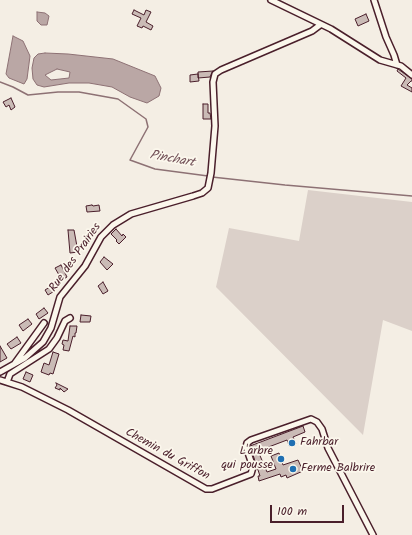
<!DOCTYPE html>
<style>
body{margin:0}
#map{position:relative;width:412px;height:535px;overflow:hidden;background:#f4eee4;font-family:Kalam,sans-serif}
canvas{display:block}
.scale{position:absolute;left:270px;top:505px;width:74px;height:18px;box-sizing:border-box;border:2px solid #4a1f2b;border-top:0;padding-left:5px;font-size:12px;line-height:14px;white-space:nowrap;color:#4a1f2b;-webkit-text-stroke:3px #fbf7ec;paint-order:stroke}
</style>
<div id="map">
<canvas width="412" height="535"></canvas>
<div class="scale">100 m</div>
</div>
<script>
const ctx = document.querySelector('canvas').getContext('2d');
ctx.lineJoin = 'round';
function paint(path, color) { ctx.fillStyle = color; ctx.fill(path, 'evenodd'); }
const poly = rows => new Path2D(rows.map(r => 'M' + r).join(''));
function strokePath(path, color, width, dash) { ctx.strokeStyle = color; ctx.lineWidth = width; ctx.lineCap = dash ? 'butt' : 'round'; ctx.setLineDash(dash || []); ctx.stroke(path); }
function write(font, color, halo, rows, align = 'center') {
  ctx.font = font + ' Kalam,sans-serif'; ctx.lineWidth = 3.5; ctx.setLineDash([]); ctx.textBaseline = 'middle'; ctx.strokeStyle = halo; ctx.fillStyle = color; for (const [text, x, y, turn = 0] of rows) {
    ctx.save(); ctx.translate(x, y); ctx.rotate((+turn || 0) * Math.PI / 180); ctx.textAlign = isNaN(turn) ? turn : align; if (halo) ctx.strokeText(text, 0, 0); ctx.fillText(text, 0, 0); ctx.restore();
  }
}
const green = poly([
 [308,190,412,202,412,331,383,320,363,435,216,287,229,228,299,241]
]);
const water = poly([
 [37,12,45,13,49,16,47,25,41,25,37,21,37,12],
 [13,36,23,41,30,56,27,79,24,84,9,78,6,74,13,36],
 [45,53,68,54,113,59,155,76,161,88,159,96,147,103,130,97,112,87,89,83,69,83,44,87,37,85,33,79,32,68,34,58,38,54,45,53],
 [57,69,70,72,69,78,51,80,45,75,57,69]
]);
const stream = poly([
 [0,82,13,87,28,95,58,92,79,92,118,99,146,119,148,127,130,160,155,169,208,176],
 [212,177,285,185,412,196]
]);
const building = poly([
 [134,10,144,15,146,10,151,12,146,22,153,26,151,30,143,26,142,28,137,26,141,18,132,14,134,10],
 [366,14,369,21,358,26,355,19,366,14],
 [398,69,412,79,412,81,411,81,407,85,412,88,412,92,401,86,406,78,397,71,398,69],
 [213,71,210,77,198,78,198,72,213,71],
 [198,74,199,81,190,82,190,75,198,74],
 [11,98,15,107,11,110,9,105,6,107,3,102,11,98],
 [203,104,208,104,208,113,210,113,211,119,203,119,203,104],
 [92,205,93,206,99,205,100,211,87,212,86,206,92,205],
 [116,229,122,236,123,234,126,237,119,244,116,241,117,240,111,234,116,229],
 [68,230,74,230,78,252,70,253,68,230],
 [104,257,113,264,107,270,100,262,104,257],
 [61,265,67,277,62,280,55,268,61,265],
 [103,282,108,291,103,294,98,286,103,282],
 [53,285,56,290,48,295,45,290,53,285],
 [44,308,48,313,39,319,36,314,44,308],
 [81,315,91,316,90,322,80,322,81,315],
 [28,319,32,324,23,331,19,325,28,319],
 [70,326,77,326,76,333,75,333,75,337,73,336,69,351,63,350,64,345,62,344,63,340,68,341,70,326],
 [17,337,21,343,11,349,7,344,17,337],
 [0,346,7,358,0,362,0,346],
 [53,352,59,354,53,374,50,373,49,375,41,372,44,363,49,365,53,352],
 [26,372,33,375,30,382,23,379,26,372],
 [56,383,68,389,64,392,60,388,60,390,55,388,57,385,56,383],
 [303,426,305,432,293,437,296,444,289,446,287,440,258,451,267,472,276,469,271,456,279,453,283,465,298,460,303,471,287,478,286,475,281,477,280,474,259,481,258,476,260,476,250,446,303,426]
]);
const street = poly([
 [271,0,331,29,380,60,401,66,412,75],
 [374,0,386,37,394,55,397,65],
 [15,363,44,323],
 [0,372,25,358,43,342,51,328,60,297,85,266,101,237,113,225,131,214,193,196,202,193,208,188,211,173,215,126,213,82,215,74,221,70,312,31,320,25],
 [0,380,22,387,68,410,206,489,212,489,251,474,253,467,246,447,247,443,251,440,311,419,317,422,322,429,328,448,373,535],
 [7,382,10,374,49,349,57,338,65,321,70,318]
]);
const markers = [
 [292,443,4,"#1f6fb2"],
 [281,459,4,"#1f6fb2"],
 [293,469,4,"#1f6fb2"]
];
const streetNames = [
 ["Rue des Prairies",76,258,-55],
 ["Chemin du Griffon",167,455,29]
];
const poiNames = [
 ["Fahrbar",300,443],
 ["L'arbre",273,452,"right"],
 ["qui pousse",273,466,"right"],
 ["Ferme Balbrire",301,469]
];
const waterNames = [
 ["Pinchart",172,160,10]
];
paint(green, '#dbd0c9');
paint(water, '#baa7a5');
strokePath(water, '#8d7174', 1);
strokePath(stream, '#8d7174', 1.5);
paint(building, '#cabbb6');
strokePath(building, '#4a1f2b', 1);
strokePath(street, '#4a1f2b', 8);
strokePath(street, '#fbf7ec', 5);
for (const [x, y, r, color] of markers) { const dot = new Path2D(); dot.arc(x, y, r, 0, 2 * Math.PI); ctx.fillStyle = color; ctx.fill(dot); strokePath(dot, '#fbf7ec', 1.5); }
write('12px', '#4a1f2b', '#fbf7ec', streetNames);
write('12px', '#4a1f2b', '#fbf7ec', poiNames, 'left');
write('italic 13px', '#714f56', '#fbf7ec', waterNames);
</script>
